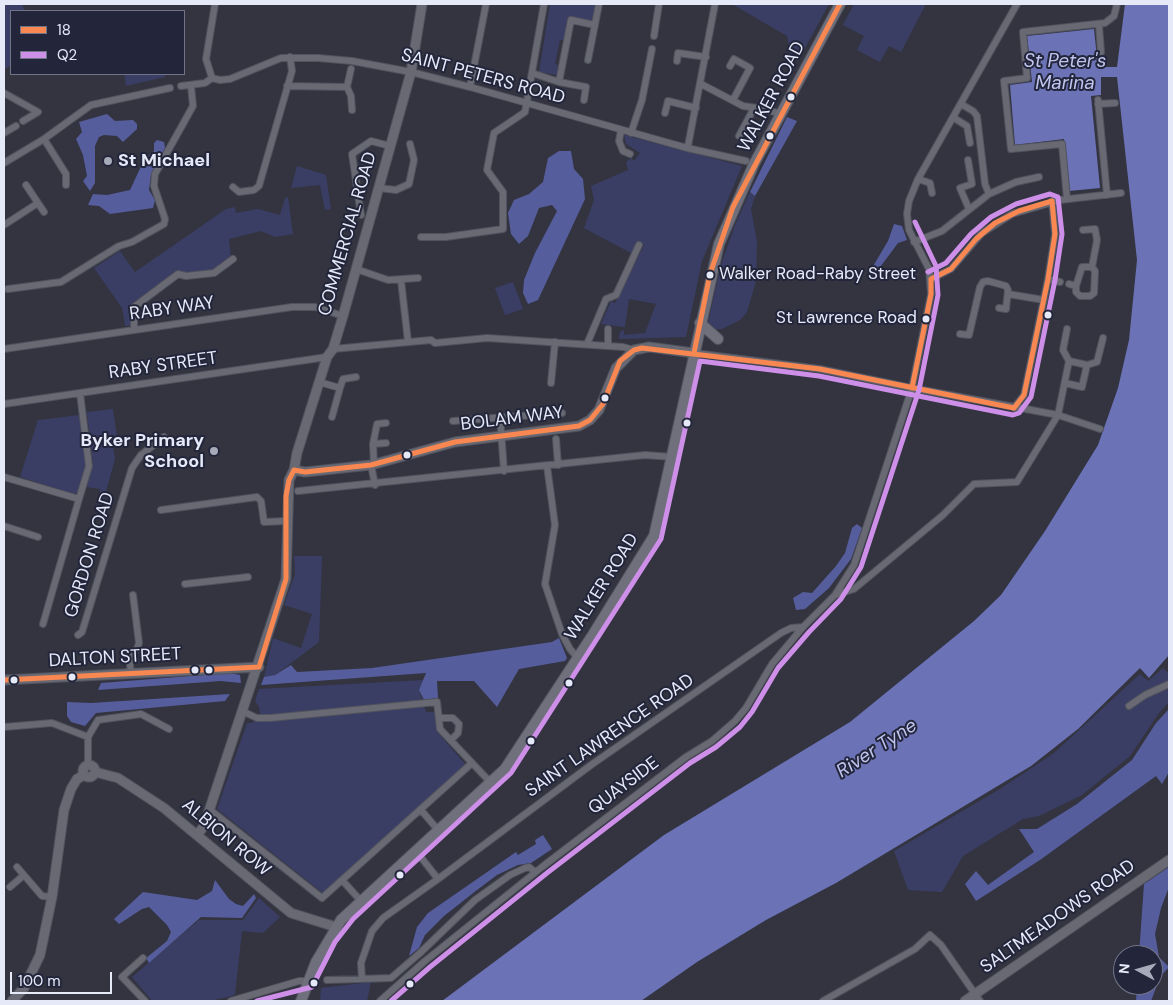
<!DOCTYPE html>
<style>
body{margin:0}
#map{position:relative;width:1173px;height:1005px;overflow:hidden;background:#333440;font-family:"DM Sans",sans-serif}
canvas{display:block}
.frame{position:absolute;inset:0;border:5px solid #e6e9f8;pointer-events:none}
.legend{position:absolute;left:10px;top:10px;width:175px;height:65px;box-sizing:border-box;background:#23263b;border:1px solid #717487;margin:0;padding:6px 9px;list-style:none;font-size:15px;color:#e6e9f8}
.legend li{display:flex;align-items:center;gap:10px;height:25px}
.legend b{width:25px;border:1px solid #717487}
.north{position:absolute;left:1113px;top:945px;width:50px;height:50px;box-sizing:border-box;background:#23263b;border:1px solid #717487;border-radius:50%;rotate:276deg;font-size:14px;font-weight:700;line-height:20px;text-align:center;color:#e6e9f8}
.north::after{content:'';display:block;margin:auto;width:18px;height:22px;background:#a7aab8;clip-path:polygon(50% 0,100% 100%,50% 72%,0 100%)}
.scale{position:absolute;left:10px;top:972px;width:102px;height:22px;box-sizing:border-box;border:2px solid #e6e9f8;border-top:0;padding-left:6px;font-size:15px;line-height:18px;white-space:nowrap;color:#e6e9f8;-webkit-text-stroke:4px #23263b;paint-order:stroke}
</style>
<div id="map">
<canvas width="1173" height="1005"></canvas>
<div class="frame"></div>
<ul class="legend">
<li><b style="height:6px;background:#f88751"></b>18</li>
<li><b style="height:6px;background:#ce8fe9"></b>Q2</li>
</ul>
<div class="north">N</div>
<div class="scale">100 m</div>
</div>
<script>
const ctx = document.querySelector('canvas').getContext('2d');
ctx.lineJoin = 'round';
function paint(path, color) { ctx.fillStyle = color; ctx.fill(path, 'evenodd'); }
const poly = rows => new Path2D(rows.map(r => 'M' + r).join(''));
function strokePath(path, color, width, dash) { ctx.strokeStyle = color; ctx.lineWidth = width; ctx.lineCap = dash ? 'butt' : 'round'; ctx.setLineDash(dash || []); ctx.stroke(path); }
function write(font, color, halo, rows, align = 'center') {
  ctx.font = font + ' "DM Sans",sans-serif'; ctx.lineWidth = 4; ctx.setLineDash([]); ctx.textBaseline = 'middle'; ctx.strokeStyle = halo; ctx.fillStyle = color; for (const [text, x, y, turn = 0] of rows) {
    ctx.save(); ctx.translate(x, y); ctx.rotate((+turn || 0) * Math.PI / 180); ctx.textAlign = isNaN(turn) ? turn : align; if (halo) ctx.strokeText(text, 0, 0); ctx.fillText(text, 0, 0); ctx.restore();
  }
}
const green = poly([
 [4,4,22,4,25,11,11,11,11,65,5,69],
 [550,4,596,4,592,23,569,19,565,40,560,40,555,64,558,65,557,75,539,72],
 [732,4,829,4,798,61,791,57,787,36],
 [854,4,926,4,901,52,889,46,880,62,857,50,864,36,843,25],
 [124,74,165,74,165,77,126,86],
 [624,135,742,166,702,261,686,337,619,339,620,332,624,330,624,335,645,333,656,304,629,299,625,327,601,324,611,301,615,303,644,245,637,242,631,253,584,228,594,200,591,186,628,170,626,162,631,158,634,161,640,153,626,144],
 [297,166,326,175,331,209,325,210,320,185,291,188],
 [750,192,755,196,751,209,757,242,756,281,747,312,740,320,722,329,714,329,708,323,721,265,735,225],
 [288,197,293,234,275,237,261,231,229,239,231,258,214,270,188,274,178,271,131,304,133,325,125,326,122,308,94,268,120,251,135,272,226,209,235,207,236,213,258,209,280,215,285,198],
 [513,282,523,309,505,315,495,288],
 [113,409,118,444,113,445,115,459,104,499,100,498,100,489,87,487,93,464,87,412],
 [80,415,87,465,79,492,74,494,20,477,38,420],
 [294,556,322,556,319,642,275,675,264,677,273,638,301,648,312,614,284,605,295,574],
 [1163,668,1169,674,1169,702,1159,713,1130,756,1082,795,1039,816,1023,819,963,856,942,892,908,890,894,851,1000,789,1054,753,1140,674,1148,681],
 [424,680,419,690,426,712,435,712,438,733,466,765,323,893,217,809,247,723,252,723,260,715,259,707,255,701,259,689],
 [259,898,280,917,263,933,242,931,235,994,232,996,209,1001,152,1001,132,977,199,920,243,920],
 [371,982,367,1001,320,1001,321,988]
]);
const forest = poly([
 [107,114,115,121,133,120,137,124,137,129,123,142,117,136,104,135,99,137,95,146,95,183,90,191,83,181,87,176,83,155,76,139,82,132,79,122],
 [787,117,797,121,755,196,750,192],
 [157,140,164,142,165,148,151,175,149,190,155,200,153,208,110,214,99,206,88,205,93,194,107,195,130,190,144,160,154,151,154,143],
 [559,151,571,151,574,169,583,179,585,199,538,300,528,304,523,293,524,280,535,253,557,211,552,205,539,208,528,236,519,244,511,234,508,213,514,200,529,194,543,182,548,158],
 [894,224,902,226,907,240,898,243,872,278,869,273,888,241],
 [857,524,862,528,851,559,829,588,805,609,796,610,793,598,803,592,812,593,836,566,845,553,852,528],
 [559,638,567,658,565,661,519,669,497,707,474,681,437,681,438,698,424,700,419,690,426,673,261,685,264,677,275,675,291,665,297,672,372,668,552,642],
 [229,673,240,675,241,683,221,681,98,690,101,683],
 [230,694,225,701,96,713,85,726,71,722,67,716,67,702,91,703],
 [1169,709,1169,772,1162,784,1156,776,1040,860,976,901,965,884,976,871,988,885,1034,852,1019,829,1037,829,1077,804,1132,760,1156,723],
 [543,835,552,849,531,863,518,865,497,875,477,890,444,916,425,935,419,948,409,956,417,927,428,913,516,852,518,855,536,844,535,840],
 [1169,867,1169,887,1161,908,1155,934,1159,957,1169,967,1160,977,1151,1001,1136,1001,1137,985,1153,985,1153,955,1139,955,1144,884],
 [215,880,229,899,236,904,243,906,254,894,256,898,242,918,201,917,149,963,146,958,167,941,171,932,167,925,149,907,142,909,119,924,114,919,143,892,197,900,212,891]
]);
const water = poly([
 [1125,4,1169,4,1169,655,1149,678,1140,668,1078,729,1031,766,836,883,766,920,697,962,641,1001,442,1001,664,835,850,722,974,621,1001,595,1045,531,1098,445,1118,388,1129,340,1137,260,1117,77,1101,77,1101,95,1091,96,1100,188,1069,191,1064,139,1015,145,1010,85,1032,82,1027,36,1094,29,1098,67,1117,67]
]);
const street = poly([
 [1099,25,1101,52],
 [654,36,659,4],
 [588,60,599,4],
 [677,61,678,53,706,57],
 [730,66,734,59,750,68,733,100],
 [351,69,347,87,351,96,352,110],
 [532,73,559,82],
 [212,78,220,80,230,79,281,58,318,58,352,61,411,72,470,87,687,148,746,161],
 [212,78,206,59,215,4],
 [701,84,743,106,764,109,781,114],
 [181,86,205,83,212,78],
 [287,86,347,87],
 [470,87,486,4],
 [4,93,38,112,23,121],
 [584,100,586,87,559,82,571,20,595,25],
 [1098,100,1107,195],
 [961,104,973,111,977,116,985,184,989,194],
 [1098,104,1115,103],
 [665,113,668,101,696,108],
 [954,118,967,126,970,143],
 [621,130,619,141,623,151,630,154],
 [4,133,16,126],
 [631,133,642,100,652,49],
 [739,136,754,108],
 [44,139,66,174,66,185],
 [688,146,715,4],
 [968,160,972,184,960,188,969,209],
 [4,163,44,139,91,105,170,88],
 [918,179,930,183,932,193],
 [26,185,44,212],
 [233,187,239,192,254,190,259,186,292,71,290,57],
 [379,188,396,190,409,184,414,160,410,144],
 [1067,199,1062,144,1011,149,1004,81,1027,78,1023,32,1105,23,1114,16,1117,4],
 [361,215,352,154,371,141,390,146],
 [4,225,38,203],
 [1083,230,1095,229,1097,240,1092,267],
 [421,237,446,237,503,229,503,192,487,170,494,133,525,112,544,4],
 [914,242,942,231,989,194,1016,182,1039,177],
 [356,269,388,280,418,278],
 [931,279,951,269,982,233,1012,214,1060,200,1121,193],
 [1048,279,1060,282],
 [401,280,408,342],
 [1069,284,1076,286,1082,267,1092,267,1095,271,1094,293,1090,296,1080,296,1076,292,1076,286],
 [8,289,61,282,119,246,132,242,164,224,165,219,154,186,155,174,193,106,191,86],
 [1008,294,1044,300],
 [1067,329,1063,350,1069,361],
 [134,330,134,307,178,274,186,276,214,273,233,259],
 [960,334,969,335,980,287,983,282,988,281,1006,286,1008,290,1006,309,999,308],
 [587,344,606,299,616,295,639,245],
 [608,346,608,329],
 [4,349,292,307,315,307,343,316],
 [333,349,431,340,435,343,487,338,623,347,634,350],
 [694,353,820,369,912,388,1058,415,1100,429],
 [1087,365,1097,362,1103,338],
 [319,382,340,388,332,417],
 [551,383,555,342],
 [340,388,343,379,356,377],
 [4,404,327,357],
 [1014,408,1024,395,1048,279,1055,234,1052,201],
 [500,417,504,471],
 [453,421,562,413],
 [556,439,558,465],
 [373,444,386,443],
 [374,464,373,444,377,424,386,423],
 [371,465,375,485],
 [547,466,555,525,545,584,562,634,570,649,577,657],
 [4,477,79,499,89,466,80,393],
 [298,491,645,455,673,457],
 [161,510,257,497,261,501,264,522,286,521],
 [4,526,38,537],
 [185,584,248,577],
 [835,595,854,589,943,515,974,484,1017,482,1058,415,1069,361,1087,365,1082,387,1065,383],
 [43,624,79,499],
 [78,635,82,632,132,468,141,455,164,437],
 [131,673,129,657,137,649,139,643,133,595],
 [1129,706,1145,695,1169,684],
 [242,711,257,718,270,718,437,702,440,729,491,783],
 [439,718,453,718,459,724,458,733,451,740],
 [4,727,52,723,88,737],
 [88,765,88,737,98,720,141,714,169,729],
 [209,809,322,898,472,763],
 [421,810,438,830],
 [416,851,438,879,591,765,781,633,791,628,803,627],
 [17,867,42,896,52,897],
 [342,880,360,900],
 [10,887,24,875],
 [143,958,122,977,145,1001],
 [362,979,361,963,372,931,383,918,438,879],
 [327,980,391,978,420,953,475,900,510,875,525,868,529,867,535,872],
 [231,1001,299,981,307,981],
 [380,1001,425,961,542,867,686,757,712,741,735,721,746,708,772,664,803,627,835,595,854,565,912,388,931,294,929,269,909,230,907,214,909,201,918,179,1017,4],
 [823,1001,915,949,930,935,941,945,980,1001]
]);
const secondary = poly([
 [294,470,305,472,371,465,455,442,579,426,590,420,599,410,616,368,634,350,649,347,694,353],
 [4,680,259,667],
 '83 771a6 6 0 1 1 12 0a6 6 0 1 1-12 0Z',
 [95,772,118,778,164,808,291,913,336,927],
 [198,834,204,826,286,579,289,480,294,470,297,453,327,357,333,349,343,316,411,72,422,4],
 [12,1001,24,988,40,955,52,897,64,810,71,789,77,779,84,775],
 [965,1001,1169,860]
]);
const primary = poly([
 [700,323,718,339],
 [301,1001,316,962,341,920,505,769,594,633,654,536,719,244,754,164,840,4]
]);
const bus1 = poly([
 [931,279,951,269,976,239,995,223,1019,211,1052,201],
 [694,353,710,274,733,207,840,4],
 [912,388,931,294,931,279],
 [1014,408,1024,395,1048,279,1055,234,1052,201],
 [294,470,305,472,371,465,455,442,579,426,590,420,603,404,620,361,634,350,642,348,820,369,1014,408],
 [259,667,286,579,286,496,289,480,294,470],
 [4,680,259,667]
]);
const bus2 = poly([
 [257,1001,312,987,335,942,353,919,511,773,661,539,700,361,819,376,1013,415,1019,413,1031,397,1055,280,1062,234,1058,197,1050,194,1016,204,991,217,971,234,946,263,928,272],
 [391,1001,430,967,547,873,690,763,716,747,740,727,752,712,778,668,809,632,841,599,861,567,919,390,938,295,936,266,915,222]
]);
const markers = [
 [791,97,4.5,"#e6e9f8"],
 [770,136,4.5,"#e6e9f8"],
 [108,161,5,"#a7aab8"],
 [710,275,4.5,"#e6e9f8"],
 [1048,315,4.5,"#e6e9f8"],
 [926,319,4.5,"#e6e9f8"],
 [605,398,4.5,"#e6e9f8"],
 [687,423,4.5,"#e6e9f8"],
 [214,451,5,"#a7aab8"],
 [407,455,4.5,"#e6e9f8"],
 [195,670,4.5,"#e6e9f8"],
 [209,670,4.5,"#e6e9f8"],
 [72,677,4.5,"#e6e9f8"],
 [14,680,4.5,"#e6e9f8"],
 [569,683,4.5,"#e6e9f8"],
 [531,741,4.5,"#e6e9f8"],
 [400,875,4.5,"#e6e9f8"],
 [314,983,4.5,"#e6e9f8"],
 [410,984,4.5,"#e6e9f8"]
];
const busNames = [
 ["Walker Road-Raby Street",719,275],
 ["St Lawrence Road",917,319,"right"]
];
const streetNames = [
 ["SAINT PETERS ROAD",483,77,15],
 ["WALKER ROAD",772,97,-62],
 ["COMMERCIAL ROAD",348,234,-74],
 ["RABY WAY",172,309,-8],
 ["RABY STREET",163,366,-8],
 ["BOLAM WAY",512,419,-7],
 ["GORDON ROAD",90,555,-73],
 ["WALKER ROAD",602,587,-58],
 ["DALTON STREET",115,658,-3],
 ["SAINT LAWRENCE ROAD",610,736,-35],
 ["QUAYSIDE",624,786,-37],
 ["ALBION ROW",226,838,40],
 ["SALTMEADOWS ROAD",1058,917,-35]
];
const poiNames = [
 ["St Michael",118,161],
 ["Byker Primary",204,441,"right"],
 ["School",204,462,"right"]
];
const waterNames = [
 ["St Peter's",1065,62],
 ["Marina",1065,84],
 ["River Tyne",877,749,-33]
];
paint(green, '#3a3e64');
paint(forest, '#565d9d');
paint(water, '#6b72b6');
strokePath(street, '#50525d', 8);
strokePath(secondary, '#50525d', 11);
strokePath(primary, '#50525d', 12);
strokePath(street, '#686973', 6);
strokePath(secondary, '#686973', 9);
strokePath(primary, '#6f707c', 10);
strokePath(bus1, '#f88751', 5);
strokePath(bus2, '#ce8fe9', 5);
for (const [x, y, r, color] of markers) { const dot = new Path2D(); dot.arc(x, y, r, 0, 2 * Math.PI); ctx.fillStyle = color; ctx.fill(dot); strokePath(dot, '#23263b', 2); }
write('17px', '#e6e9f8', '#23263b', busNames, 'left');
write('18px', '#e6e9f8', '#23263b', streetNames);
write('bold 18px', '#e6e9f8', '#23263b', poiNames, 'left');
write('italic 19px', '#bfc5ee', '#23263b', waterNames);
</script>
